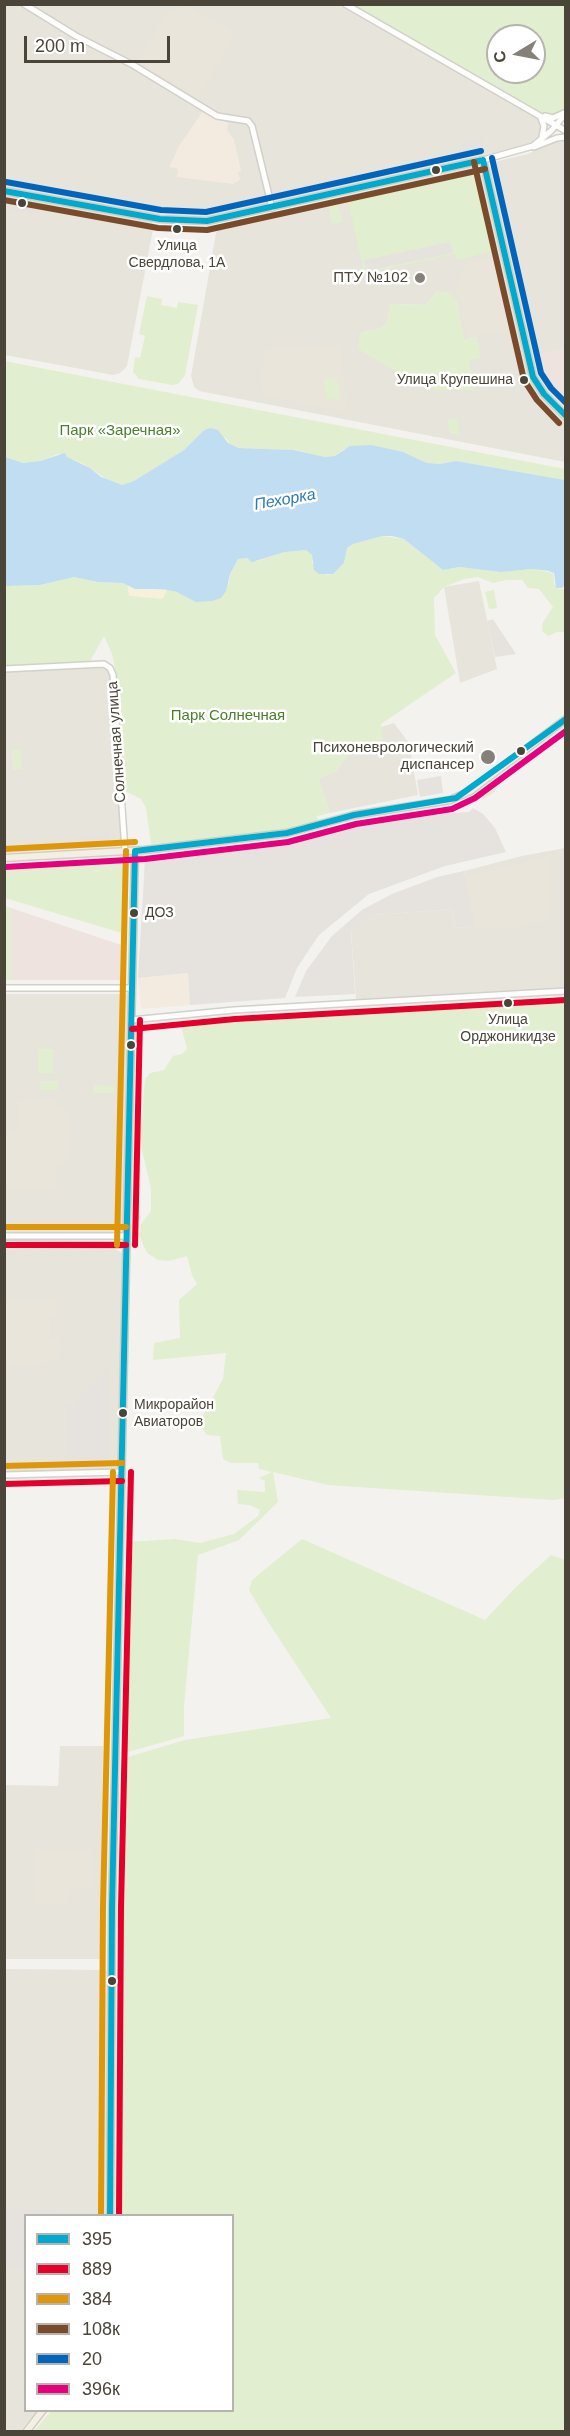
<!DOCTYPE html>
<meta charset="utf-8">
<style>
body{margin:0}
#map{position:relative;width:570px;height:2436px;overflow:hidden;background:#f4f2ee;font-family:Arial,sans-serif}
canvas{display:block}
.frame{position:absolute;inset:0;border:6px solid #4b4439;pointer-events:none}
.legend{position:absolute;left:24px;top:2214px;width:210px;height:198px;box-sizing:border-box;background:#fff;border:2px solid #b7b4b0;margin:0;padding:8px 10px;list-style:none;font-size:18px;color:#4b4439}
.legend li{display:flex;align-items:center;gap:12px;height:30px}
.legend b{width:30px;border:2px solid #b7b4b0}
.north{position:absolute;left:486px;top:24px;width:60px;height:60px;box-sizing:border-box;background:#fff;border:2px solid #b7b4b0;border-radius:50%;rotate:260deg;font-size:16px;font-weight:700;line-height:24px;text-align:center;color:#4b4439}
.north::after{content:'';display:block;margin:auto;width:21px;height:27px;background:#868178;clip-path:polygon(50% 0,100% 100%,50% 72%,0 100%)}
.scale{position:absolute;left:24px;top:36px;width:146px;height:27px;box-sizing:border-box;border:3px solid #4b4439;border-top:0;padding-left:8px;font-size:18px;line-height:21px;white-space:nowrap;color:#4b4439;-webkit-text-stroke:4px #fff;paint-order:stroke}
</style>
<div id="map">
<canvas width="570" height="2436"></canvas>
<div class="frame"></div>
<ul class="legend">
<li><b style="height:8px;background:#00a9ce"></b>395</li>
<li><b style="height:8px;background:#e4002b"></b>889</li>
<li><b style="height:8px;background:#dd9709"></b>384</li>
<li><b style="height:8px;background:#7a4b2a"></b>108к</li>
<li><b style="height:8px;background:#0065bd"></b>20</li>
<li><b style="height:8px;background:#e5007d"></b>396к</li>
</ul>
<div class="north">С</div>
<div class="scale">200 m</div>
</div>
<script>
const ctx = document.querySelector('canvas').getContext('2d');
ctx.lineJoin = 'round';
function paint(path, color) { ctx.fillStyle = color; ctx.fill(path, 'evenodd'); }
const poly = rows => new Path2D(rows.map(r => 'M' + r).join(''));
function strokePath(path, color, width, dash) { ctx.strokeStyle = color; ctx.lineWidth = width; ctx.lineCap = dash ? 'butt' : 'round'; ctx.setLineDash(dash || []); ctx.stroke(path); }
function write(font, color, halo, rows, align = 'center') {
  ctx.font = font + ' Arial,sans-serif'; ctx.lineWidth = 5; ctx.setLineDash([]); ctx.textBaseline = 'middle'; ctx.strokeStyle = halo; ctx.fillStyle = color; for (const [text, x, y, turn = 0] of rows) {
    ctx.save(); ctx.translate(x, y); ctx.rotate((+turn || 0) * Math.PI / 180); ctx.textAlign = isNaN(turn) ? turn : align; if (halo) ctx.strokeText(text, 0, 0); ctx.fillText(text, 0, 0); ctx.restore();
  }
}
const residential = poly([
 [4,5,19,5,73,37,130,65,216,118,247,123,250,126,267,202,264,205,217,216,192,217,150,213,5,188],
 [28,5,338,5,537,117,542,122,540,137,536,141,520,147,277,202,271,197,254,124,250,119,217,114],
 [565,139,565,414,538,382,489,168,494,162,528,154,557,140],
 [473,167,482,175,504,259,531,382,565,421,565,462,199,391,194,387,191,376,216,233,225,223],
 [437,291,456,299,464,340,476,337,469,361,360,333,380,329,387,323,390,304,426,305],
 [4,195,149,220,154,224,127,366,120,373,113,375,5,355],
 [479,581,497,669,460,683,444,587],
 [106,667,109,669,111,675,123,846,5,853,5,670],
 [394,723,409,743,418,795,330,813,318,778,336,771,348,755,383,739,378,728],
 [565,848,565,987,356,1000,351,930,372,915,453,909,455,928,473,926,464,871,522,856],
 [4,994,127,994,123,1233,5,1233],
 [4,1249,115,1249,122,1253,119,1466,116,1469,5,1473],
 [60,1746,103,1746,100,1959,5,1959,5,1785,58,1786],
 [5,1969,109,1970,105,2215,26,2216,26,2410,37,2411,20,2431,5,2432]
]);
const commercial = poly([
 [202,112,228,123,227,130,234,139,241,171,238,172,240,180,233,184,177,177,178,169,169,167,179,146],
 [188,973,190,1005,141,1009,138,978]
]);
const industrial = poly([
 [473,808,483,814,495,828,506,852,445,866,369,894,319,935,297,968,285,998,190,1005,188,973,138,978,145,860,296,839,345,824,378,817,415,811,416,815,469,812],
 [464,871,474,926,455,928,453,909,372,915,351,931,355,994,295,997,306,971,332,936,362,910,392,894,437,877],
 [5,2209,56,2209,56,2215,26,2216,25,2269,5,2269]
]);
const education = poly([
 [189,6,235,33,198,98,138,61,167,12],
 [499,257,513,328,466,338,456,293,465,264],
 [341,346,346,411,262,396,264,350],
 [549,857,549,921,519,923,518,927,475,930,466,877],
 [56,1100,57,1108,68,1109,67,1163,57,1163,56,1190,5,1190,5,1135,19,1130,18,1101],
 [5,1301,56,1301,56,1317,50,1317,50,1339,59,1339,59,1356,40,1364,5,1364],
 [36,1850,91,1850,91,1887,73,1887,64,1903,35,1903]
]);
const medical = poly([
 [565,348,566,348,565,409,545,385,538,354],
 [11,908,121,945,120,980,11,980]
]);
const green = poly([
 [350,5,565,5,565,107,559,114,545,114],
 [498,36,534,36,534,72,498,72],
 [477,173,495,251,457,260,455,254,364,274,348,201],
 [338,203,343,222,332,224,328,205],
 [437,291,450,292,456,299,464,340,477,337,481,358,469,361,475,390,439,390,420,386,358,349,360,333,380,329,387,323,389,304,426,305],
 [147,296,162,299,161,305,177,308,178,302,198,305,185,375,178,384,172,385,139,379,133,372,135,357,140,358,145,336,139,334],
 [4,361,565,469,565,480,456,461,440,464,427,463,403,452,344,449,335,456,325,457,293,450,238,448,232,447,226,438,203,431,184,450,134,481,122,485,111,482,82,463,58,454,40,461,23,463,5,457],
 [337,378,340,398,326,400,324,379],
 [457,418,460,436,450,433,447,420],
 [382,536,404,539,443,570,459,567,501,572,532,569,553,573,554,584,559,589,565,589,565,632,557,632,548,636,542,631,543,622,553,607,539,589,528,588,522,580,506,580,493,583,478,577,464,579,444,587,434,598,435,635,456,673,381,724,383,739,348,755,336,771,318,778,330,813,317,816,318,822,282,831,151,844,146,808,141,799,125,791,115,668,112,654,104,636,89,663,5,667,4,586,40,585,74,577,98,582,123,583,150,590,163,589,177,592,229,583,230,574,238,559,247,558,257,561,285,552,306,550,313,555,312,563,327,575,333,574,344,563,347,548,353,544],
 [494,590,497,608,489,609,485,592],
 [11,750,21,750,22,769,13,770],
 [495,778,498,780,495,792,484,799,474,796,474,793],
 [127,863,125,934,5,898,5,869],
 [4,906,11,908,11,980,5,980],
 [565,997,565,1498,554,1500,328,1485,273,1472,278,1502,239,1540,198,1555,184,1706,184,1736,121,1754,127,1542,175,1539,200,1543,234,1534,258,1516,260,1510,250,1505,238,1504,237,1490,265,1492,265,1481,259,1478,272,1472,259,1469,258,1463,231,1463,223,1459,220,1436,207,1435,199,1423,223,1379,226,1353,153,1360,154,1343,180,1338,179,1300,197,1284,192,1275,187,1256,169,1261,158,1260,147,1253,139,1236,141,1224,151,1211,151,1188,140,1142,145,1079,150,1073,164,1070,173,1056,182,1054,187,1049,181,1025,201,1023,208,1020,317,1011],
 [38,1049,53,1049,53,1073,38,1073],
 [40,1081,58,1081,58,1090,40,1090],
 [94,1085,114,1086,114,1093,94,1093],
 [302,1539,485,1620,515,1588,551,1555,565,1560,565,2431,34,2431,51,2411,232,2410,232,2216,116,2215,121,1933,121,1759,185,1740,331,1718,263,1614,249,1590,252,1580]
]);
const sand = poly([
 [127,584,150,590,167,590,163,599,129,596]
]);
const parking = poly([
 [482,137,484,148,463,153,460,142],
 [5,199,41,206,39,215,5,209],
 [450,242,453,253,367,271,364,260],
 [493,619,516,654,495,657,487,621],
 [441,776,443,793,420,797,417,780],
 [110,833,111,843,81,846,80,835],
 [109,1368,109,1464,67,1465,66,1404,74,1404]
]);
const water = poly([
 [210,428,218,430,228,443,238,448,293,450,325,457,335,456,350,446,371,445,403,452,427,463,440,464,456,461,565,480,565,585,562,588,556,588,554,573,549,571,532,569,501,572,459,567,443,570,404,539,392,536,382,536,353,544,347,548,344,563,333,574,319,574,314,570,312,555,306,550,285,552,252,562,247,558,238,559,230,574,226,591,221,598,212,601,196,602,177,592,163,589,135,589,123,583,98,582,74,577,40,585,5,586,5,457,23,463,40,461,65,453,67,457,90,468,101,477,122,485,134,481,184,450,203,431]
]);
const minor = poly([
 [24,4,76,36,133,65,217,116,248,121,252,126,272,208],
 [345,4,566,131],
 [545,116,553,118,564,113],
 [541,118,544,126,542,137],
 [534,147,557,138,566,137],
 [483,160,533,146,552,130,566,113],
 [4,669,104,664,110,668,113,675,125,851],
 [4,988,132,988],
 [131,1020,234,1010,566,991],
 [4,1236,126,1236],
 [4,1244,126,1245],
 [4,1475,122,1472]
]);
const major = poly([
 [4,191,160,219,207,221,483,160,533,377,544,394,566,417],
 [4,858,144,850,287,833,354,815,450,800,470,791,566,719],
 [110,2216,112,1907,135,851],
 [26,2432,43,2410]
]);
const bus1 = poly([
 [483,160,533,377,544,394,566,416],
 [4,191,160,219,207,221,483,160],
 [135,851,287,833,354,815,456,798,566,719],
 [110,2216,112,1907,135,851]
]);
const bus2 = poly([
 [132,1029,235,1019,566,1000],
 [4,1245,126,1245],
 [135,1245,140,1020],
 [4,1484,122,1481],
 [119,2216,121,1907,131,1472]
]);
const bus3 = poly([
 [4,849,135,842],
 [4,1227,126,1227],
 [117,1245,126,851],
 [4,1466,122,1463],
 [101,2216,103,1907,113,1472]
]);
const bus4 = poly([
 [474,162,524,380,537,400,559,423],
 [4,200,158,228,207,230,485,169]
]);
const bus5 = poly([
 [492,158,541,373,551,388,566,403],
 [6,182,161,210,206,212,481,151]
]);
const bus6 = poly([
 [5,867,145,859,288,842,356,824,452,809,475,798,566,731]
]);
const markers = [
 [436,170,5,"#4b4439"],
 [22,203,5,"#4b4439"],
 [177,229,5,"#4b4439"],
 [420,278,6,"#868178"],
 [524,380,5,"#4b4439"],
 [521,751,5,"#4b4439"],
 [488,757,8,"#868178"],
 [134,913,5,"#4b4439"],
 [508,1003,5,"#4b4439"],
 [131,1045,5,"#4b4439"],
 [123,1413,5,"#4b4439"],
 [112,1981,5,"#4b4439"]
];
const busNames = [
 ["Улица",177,246],
 ["Свердлова, 1А",177,263],
 ["Улица Крупешина",513,380,"right"],
 ["ДОЗ",145,913,"left"],
 ["Улица",508,1020],
 ["Орджоникидзе",508,1037],
 ["Микрорайон",134,1405,"left"],
 ["Авиаторов",134,1422,"left"]
];
const poiNames = [
 ["ПТУ №102",408,278],
 ["Психоневрологический",474,748],
 ["диспансер",474,765]
];
const parkNames = [
 ["Парк «Заречная»",120,431],
 ["Парк Солнечная",228,716]
];
const streetNames = [
 ["Солнечная улица",117,742,-94]
];
const waterNames = [
 ["Пехорка",285,500,-10]
];
paint(residential, '#e7e4dc');
paint(commercial, '#f3ebdf');
paint(industrial, '#e6e2de');
paint(education, '#eae5da');
paint(medical, '#eee3df');
paint(green, '#e1eecf');
paint(sand, '#f7f0da');
paint(parking, '#e6e3df');
paint(water, '#c0ddf1');
strokePath(minor, '#d2d0cb', 8);
strokePath(major, '#d6cebb', 9);
strokePath(minor, '#fdfdfc', 5);
strokePath(major, '#f2efe6', 6);
strokePath(bus1, '#00a9ce', 6);
strokePath(bus2, '#e4002b', 6);
strokePath(bus3, '#dd9709', 6);
strokePath(bus4, '#7a4b2a', 6);
strokePath(bus5, '#0065bd', 6);
strokePath(bus6, '#e5007d', 6);
for (const [x, y, r, color] of markers) { const dot = new Path2D(); dot.arc(x, y, r, 0, 2 * Math.PI); ctx.fillStyle = color; ctx.fill(dot); strokePath(dot, '#fff', 2); }
write('14px', '#4b4439', '#fff', busNames);
write('15px', '#4b4439', '#fff', poiNames, 'right');
write('15px', '#4a7f2a', '#fff', parkNames);
write('15px', '#4b4439', '#fff', streetNames);
write('italic 16px', '#2e7ab2', '#fff', waterNames);
</script>
